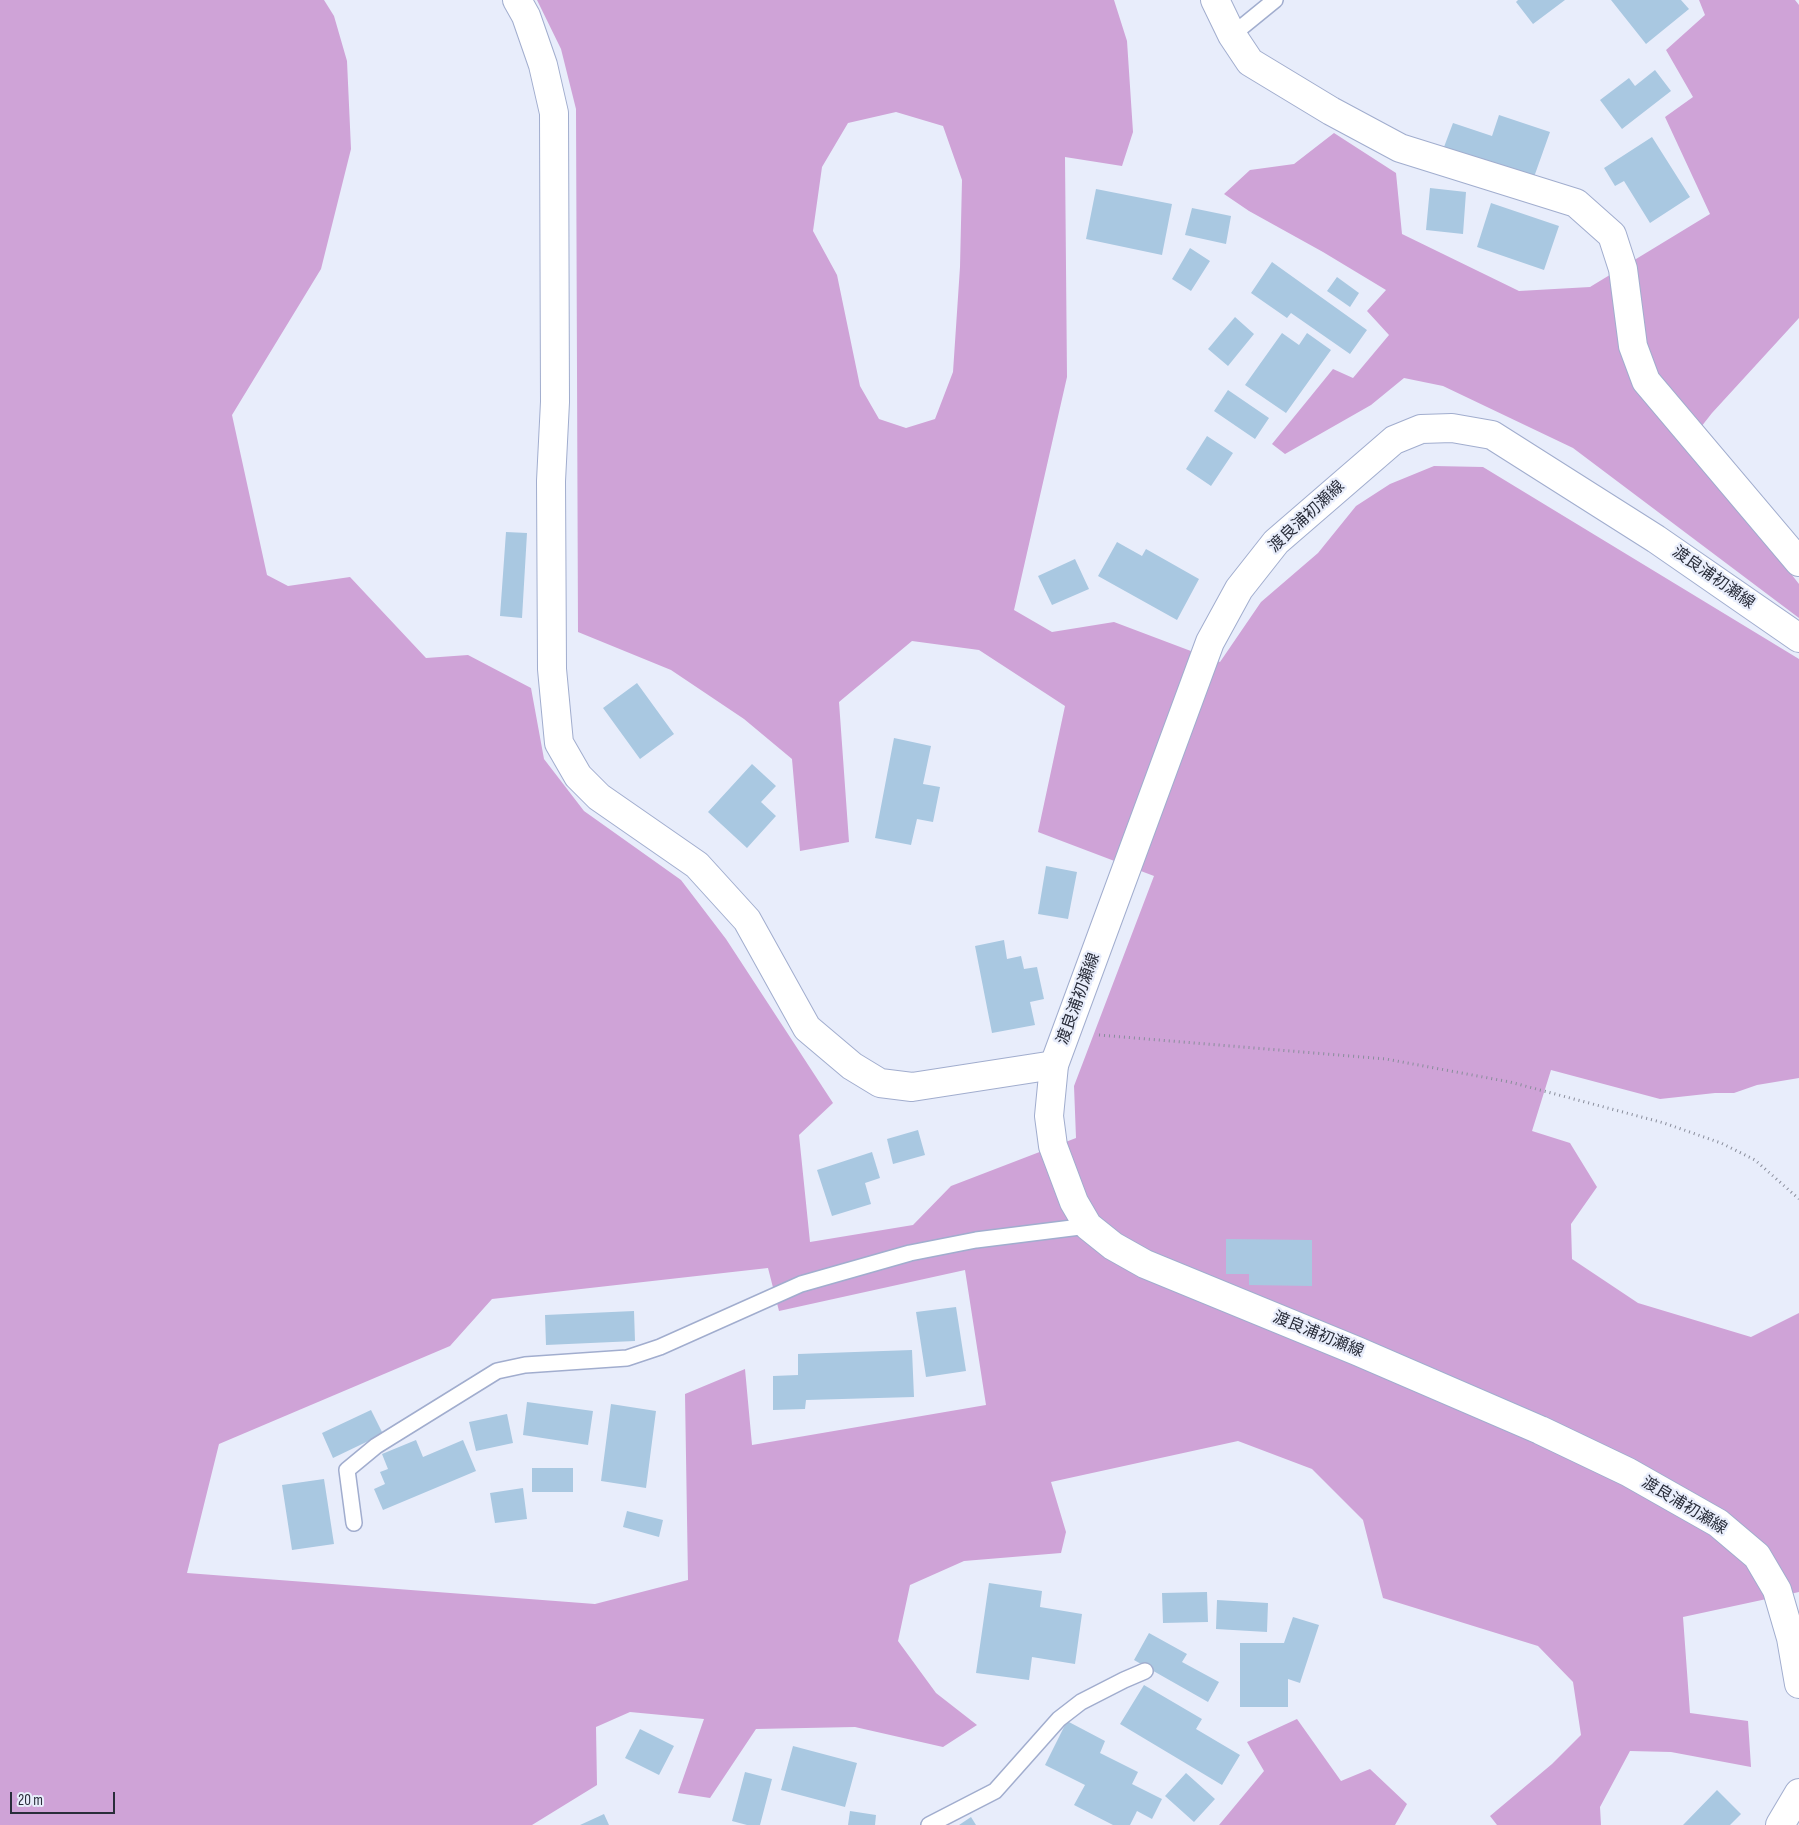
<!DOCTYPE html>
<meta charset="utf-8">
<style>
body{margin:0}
#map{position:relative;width:1799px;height:1825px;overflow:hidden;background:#e8edfb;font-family:"Sofia Sans Condensed",sans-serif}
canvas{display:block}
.scale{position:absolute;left:10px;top:1792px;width:105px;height:22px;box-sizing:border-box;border:2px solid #292d3a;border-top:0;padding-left:6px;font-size:15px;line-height:18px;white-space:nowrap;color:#292d3a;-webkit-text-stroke:4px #e8edfb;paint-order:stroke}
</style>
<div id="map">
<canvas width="1799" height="1825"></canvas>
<div class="scale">20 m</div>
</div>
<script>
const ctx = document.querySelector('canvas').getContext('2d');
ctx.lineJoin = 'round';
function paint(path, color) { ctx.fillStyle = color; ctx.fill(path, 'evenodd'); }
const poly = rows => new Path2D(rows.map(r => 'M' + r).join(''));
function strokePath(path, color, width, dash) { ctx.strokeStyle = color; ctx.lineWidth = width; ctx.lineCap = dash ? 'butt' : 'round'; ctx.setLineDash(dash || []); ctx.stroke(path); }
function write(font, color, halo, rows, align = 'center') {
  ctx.font = font + ' "Sofia Sans Condensed","Noto Sans JP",sans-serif'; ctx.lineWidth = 4.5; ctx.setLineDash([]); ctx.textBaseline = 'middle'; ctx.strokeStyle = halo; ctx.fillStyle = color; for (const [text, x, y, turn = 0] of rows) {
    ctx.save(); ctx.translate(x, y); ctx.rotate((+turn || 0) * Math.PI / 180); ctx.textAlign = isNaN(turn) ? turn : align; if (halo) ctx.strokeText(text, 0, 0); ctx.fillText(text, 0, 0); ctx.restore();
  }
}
const forest = poly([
 [0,0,324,0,334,16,347,61,351,149,321,269,232,415,267,575,288,586,350,577,426,658,468,655,531,688,544,759,584,811,681,880,726,939,833,1103,799,1135,810,1242,913,1225,951,1186,1076,1138,1074,1086,1154,876,1038,832,1065,706,979,650,912,641,839,702,849,842,800,851,792,759,744,719,671,670,578,632,576,109,561,49,537,0,1114,0,1127,41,1133,132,1122,166,1065,157,1067,377,1014,610,1052,632,1114,622,1220,662,1261,602,1318,553,1356,506,1390,484,1434,466,1483,467,1799,659,1799,1078,1757,1085,1734,1093,1715,1093,1660,1099,1551,1070,1532,1131,1570,1143,1597,1187,1571,1224,1572,1259,1638,1303,1751,1337,1799,1313,1799,1592,1683,1617,1690,1713,1748,1721,1751,1767,1671,1752,1630,1751,1600,1807,1601,1825,1497,1825,1490,1816,1552,1764,1581,1735,1573,1682,1538,1646,1383,1598,1363,1520,1312,1469,1238,1441,1051,1482,1066,1532,1061,1553,964,1561,910,1585,898,1641,936,1693,977,1725,943,1747,855,1727,756,1729,710,1798,678,1793,704,1719,630,1712,596,1727,597,1785,532,1825,0,1825],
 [896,112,943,126,962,180,960,267,953,372,935,419,906,428,879,419,860,386,837,275,813,231,822,167,848,123],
 [768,1268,779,1311,965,1270,986,1405,752,1445,745,1369,685,1394,688,1580,595,1604,187,1573,219,1444,450,1346,492,1299],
 [1699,0,1795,0,1799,5,1799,318,1712,413,1701,427,1754,527,1799,584,1799,618,1573,448,1443,386,1404,378,1371,405,1285,454,1272,444,1333,369,1353,378,1389,335,1367,311,1386,290,1323,252,1249,211,1224,194,1250,170,1294,164,1334,133,1396,173,1402,234,1519,291,1590,287,1710,214,1665,117,1693,97,1666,50,1705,15],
 [1297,1719,1341,1781,1370,1769,1407,1804,1395,1825,1219,1825,1264,1771,1247,1742]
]);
const building = poly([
 [1518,0,1565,0,1533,24,1516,2],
 [1611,0,1681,0,1689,9,1646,44],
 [1655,70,1671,91,1622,129,1600,100,1629,78,1635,86],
 [1499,115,1550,132,1534,177,1444,147,1453,123,1492,136],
 [1652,137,1690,197,1650,223,1624,181,1615,186,1604,168],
 [1430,188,1466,192,1463,234,1426,230],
 [1096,189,1172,204,1162,255,1086,239],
 [1491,203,1559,226,1544,270,1477,247],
 [1192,208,1231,216,1226,244,1185,235],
 [1190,248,1210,261,1191,291,1172,279],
 [1272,262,1367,330,1350,354,1291,313,1287,318,1251,293],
 [1337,277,1359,293,1350,307,1327,291],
 [1235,317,1254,334,1228,366,1208,349],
 [1282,333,1299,345,1307,333,1331,350,1286,413,1245,385],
 [1228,390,1269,418,1255,439,1214,411],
 [1207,436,1233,453,1211,486,1186,469],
 [506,532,527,533,522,618,500,616],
 [1117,542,1142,556,1146,549,1199,579,1177,620,1098,576],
 [1075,559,1089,589,1052,605,1038,576],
 [637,683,674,734,640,759,603,708],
 [894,738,931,746,923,784,940,787,933,822,917,819,911,845,875,838],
 [752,764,776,786,761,802,776,816,747,848,708,812],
 [1046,866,1077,872,1068,919,1038,914],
 [1004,940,1007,959,1021,956,1024,969,1037,967,1044,999,1030,1002,1035,1025,992,1033,975,946],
 [918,1130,925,1155,893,1164,887,1139],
 [872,1152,880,1178,865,1183,871,1204,832,1216,817,1170],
 [1226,1239,1312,1240,1312,1286,1249,1285,1249,1274,1226,1274],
 [956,1307,966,1371,926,1377,916,1312],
 [634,1311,635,1341,546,1345,545,1315],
 [912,1350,914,1397,806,1400,805,1409,773,1410,773,1376,798,1375,798,1354],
 [527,1402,593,1411,588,1445,523,1435],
 [611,1404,656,1411,646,1488,601,1481],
 [371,1410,383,1434,333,1458,322,1433],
 [507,1414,513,1443,476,1451,469,1422],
 [416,1440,423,1457,463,1440,476,1471,383,1510,374,1489,385,1484,380,1472,388,1469,382,1454],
 [532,1468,573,1468,573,1492,532,1492],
 [324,1479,334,1544,292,1550,282,1485],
 [523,1488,527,1519,495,1523,490,1493],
 [627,1511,663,1520,659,1537,623,1527],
 [989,1583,1042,1591,1040,1607,1082,1614,1075,1664,1032,1657,1029,1680,976,1673],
 [1207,1592,1208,1622,1163,1623,1162,1593],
 [1217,1600,1268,1603,1267,1632,1216,1629],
 [1293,1617,1319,1625,1300,1683,1288,1679,1288,1707,1240,1707,1240,1643,1284,1643],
 [1149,1633,1187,1654,1182,1662,1219,1682,1208,1702,1134,1660],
 [1144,1685,1202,1719,1196,1729,1240,1755,1222,1785,1120,1724],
 [1067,1721,1105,1741,1100,1753,1138,1772,1132,1784,1162,1799,1152,1819,1137,1811,1130,1825,1113,1825,1074,1805,1085,1785,1045,1765],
 [640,1729,674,1746,659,1775,625,1758],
 [793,1746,857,1763,845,1807,781,1790],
 [745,1772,772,1779,760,1825,747,1825,732,1821],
 [1186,1773,1215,1799,1194,1822,1165,1796],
 [1717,1790,1741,1814,1730,1825,1683,1825],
 [850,1811,876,1815,875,1825,848,1825],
 [604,1814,609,1825,580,1825],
 [971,1817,976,1825,959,1825]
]);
const path = poly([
 [1099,1035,1386,1059,1510,1082,1664,1123,1721,1143,1755,1160,1799,1199]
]);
const service = poly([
 [1232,35,1275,0],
 [354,1523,347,1470,376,1446,497,1371,525,1365,627,1358,660,1347,801,1284,910,1253,976,1240,1088,1226],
 [929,1825,995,1791,1059,1719,1081,1702,1124,1680,1145,1671]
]);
const minor = poly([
 [517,0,526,16,543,65,554,113,555,402,551,481,552,669,559,743,578,776,599,797,697,865,747,920,807,1028,852,1066,880,1083,912,1087,1054,1065],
 [1215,0,1232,35,1250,62,1331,111,1400,148,1576,203,1612,235,1623,269,1633,346,1646,381,1799,562]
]);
const secondary = poly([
 [1799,638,1656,539,1492,435,1452,428,1421,429,1394,440,1276,542,1239,589,1210,642,1054,1065,1049,1116,1053,1146,1074,1202,1088,1226,1113,1246,1145,1264,1357,1351,1540,1430,1628,1472,1718,1523,1757,1556,1777,1590,1791,1638,1799,1684],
 [1780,1825,1799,1793]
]);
const streetNames = [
 ["渡良浦初瀬線",1307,517,-43],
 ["渡良浦初瀬線",1713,578,35],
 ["渡良浦初瀬線",1079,999,-70],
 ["渡良浦初瀬線",1318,1335,22],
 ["渡良浦初瀬線",1684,1506,31]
];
paint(forest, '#cfa3d7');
paint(building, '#a9c8e1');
strokePath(service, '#a1adce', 18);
strokePath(minor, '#a1adce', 30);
strokePath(secondary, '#a1adce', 30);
strokePath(path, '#898d9b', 3, [1, 4]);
strokePath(service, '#fff', 15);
strokePath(minor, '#fff', 28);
strokePath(secondary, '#fff', 28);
write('16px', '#292d3a', '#e8edfb', streetNames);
</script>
